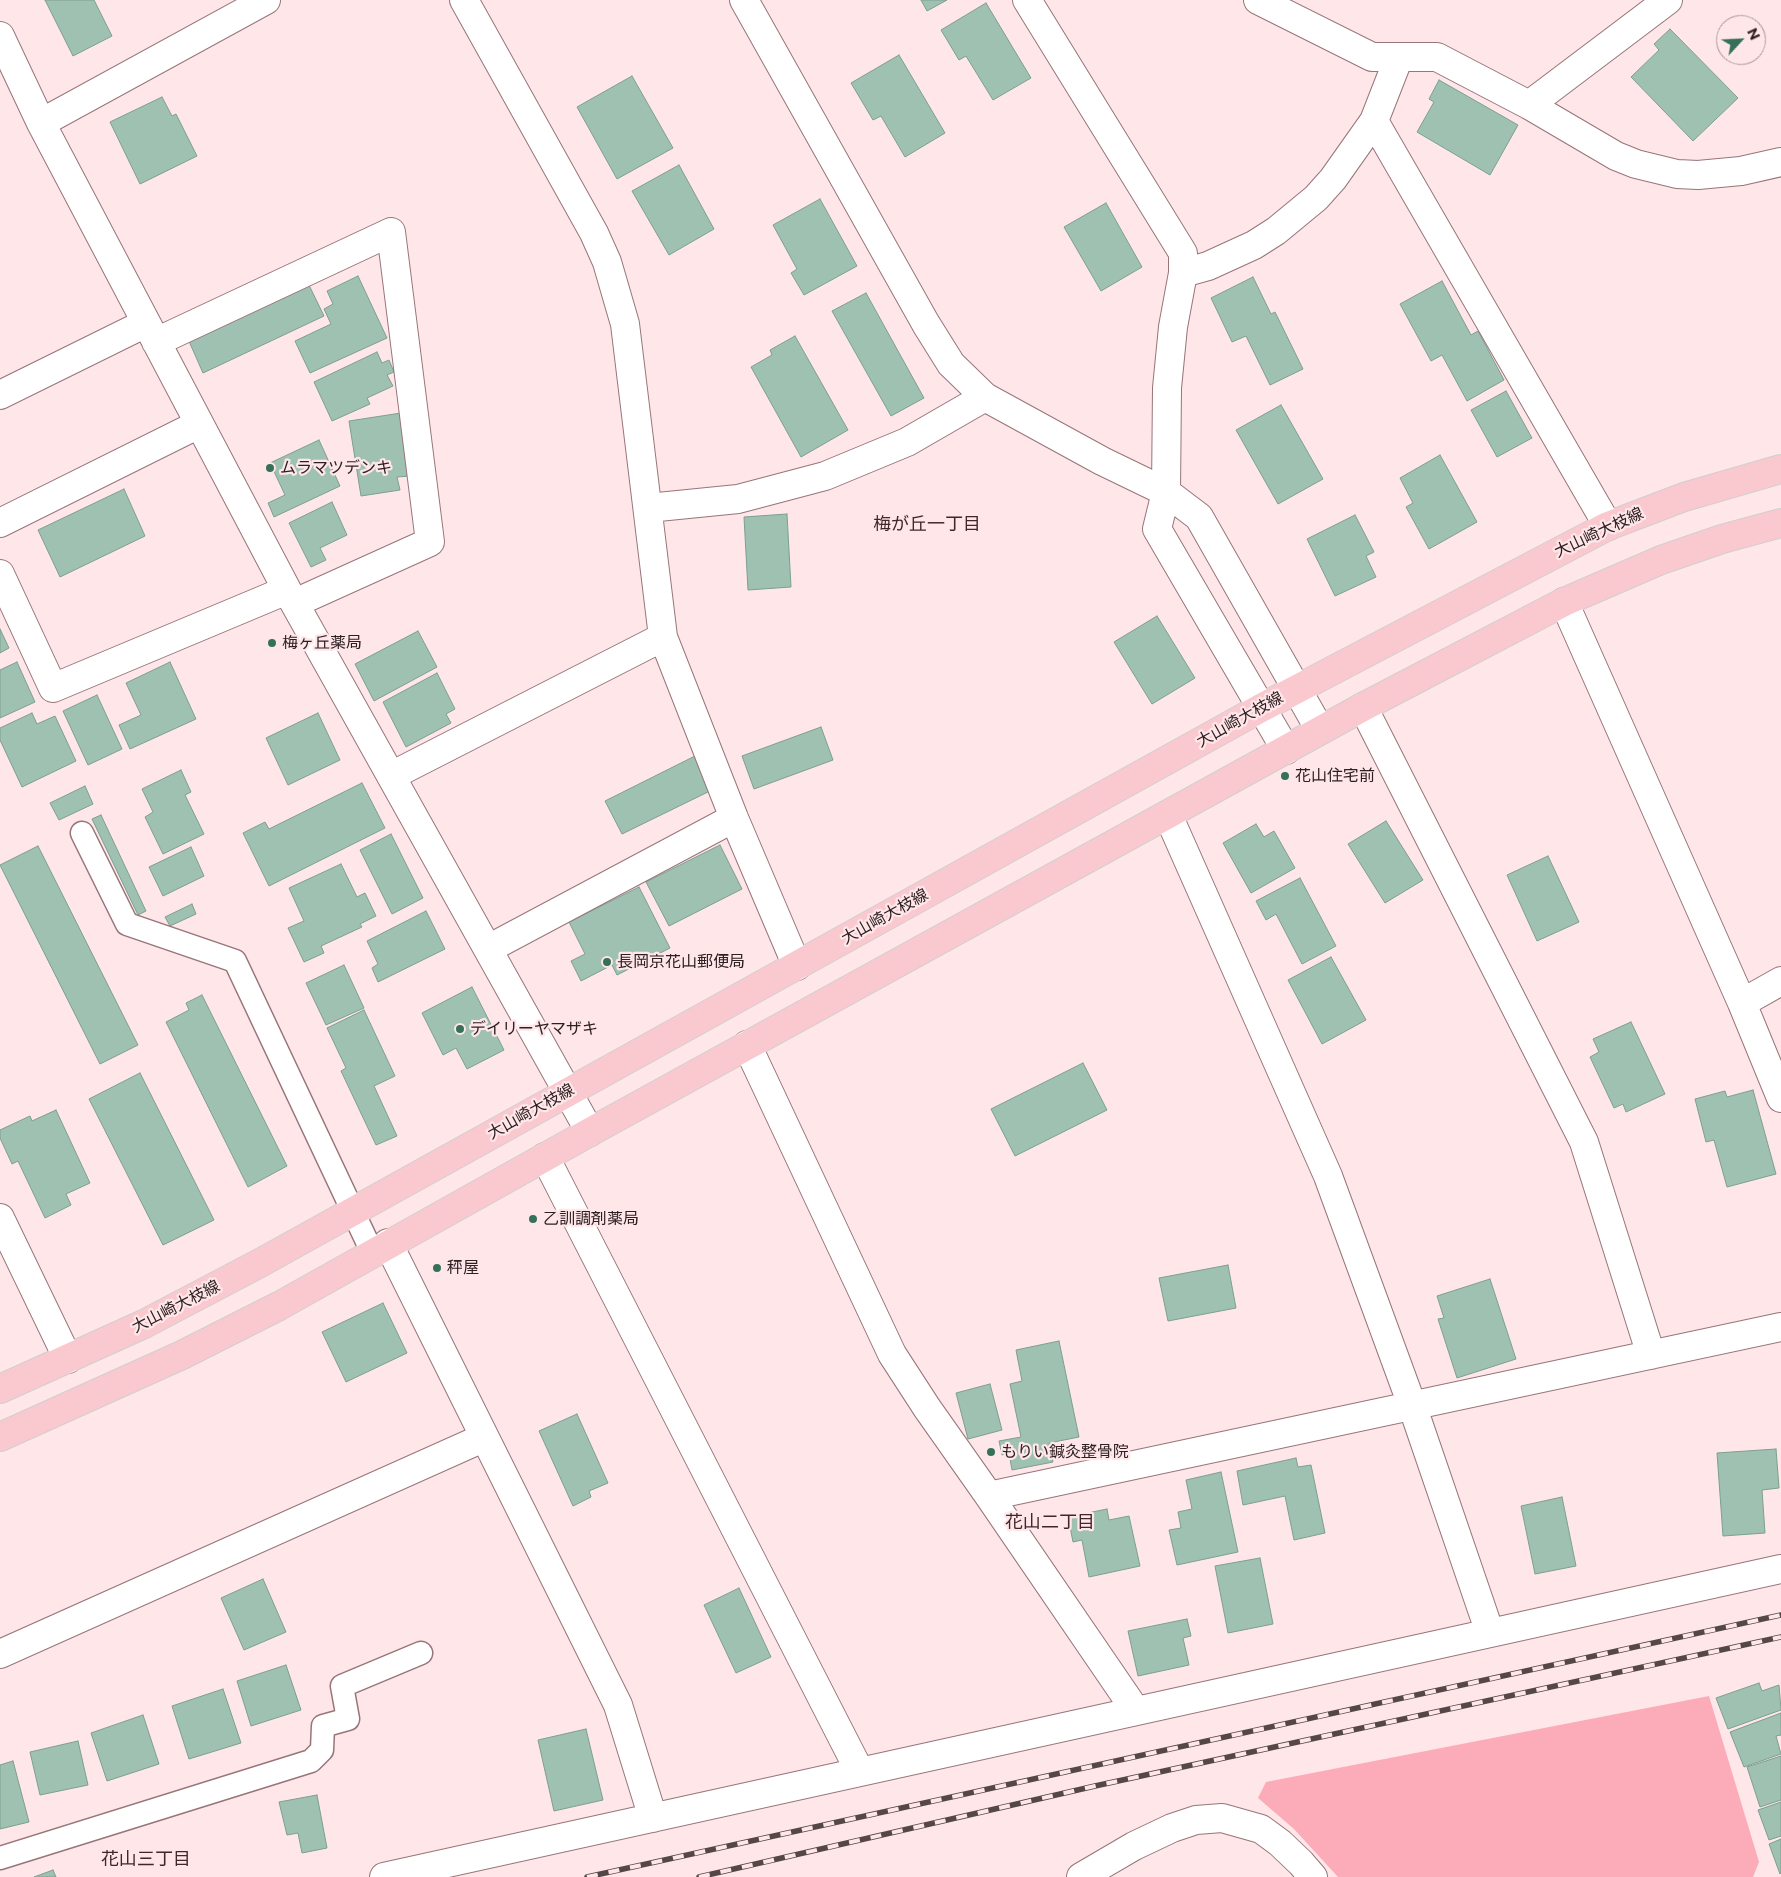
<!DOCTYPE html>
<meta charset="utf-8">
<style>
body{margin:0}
#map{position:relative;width:1781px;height:1877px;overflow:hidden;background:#fee6e9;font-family:Montserrat,sans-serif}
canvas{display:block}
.north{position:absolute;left:1716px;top:15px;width:50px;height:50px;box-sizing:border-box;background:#fee6e9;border:1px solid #ab9799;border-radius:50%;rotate:65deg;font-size:14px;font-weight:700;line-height:20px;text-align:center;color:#2e2022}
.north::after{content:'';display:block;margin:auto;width:18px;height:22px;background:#35705a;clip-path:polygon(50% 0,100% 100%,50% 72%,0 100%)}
</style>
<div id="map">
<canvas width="1781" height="1877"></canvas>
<div class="north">N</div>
</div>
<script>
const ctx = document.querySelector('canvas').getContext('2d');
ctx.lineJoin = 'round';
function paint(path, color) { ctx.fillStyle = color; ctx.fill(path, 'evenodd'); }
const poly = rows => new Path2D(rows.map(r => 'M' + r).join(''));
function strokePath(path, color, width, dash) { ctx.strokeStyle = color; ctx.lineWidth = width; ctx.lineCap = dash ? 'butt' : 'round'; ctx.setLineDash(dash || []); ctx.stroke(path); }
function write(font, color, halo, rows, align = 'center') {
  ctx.font = font + ' Montserrat,"Noto Sans JP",sans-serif'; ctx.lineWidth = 4.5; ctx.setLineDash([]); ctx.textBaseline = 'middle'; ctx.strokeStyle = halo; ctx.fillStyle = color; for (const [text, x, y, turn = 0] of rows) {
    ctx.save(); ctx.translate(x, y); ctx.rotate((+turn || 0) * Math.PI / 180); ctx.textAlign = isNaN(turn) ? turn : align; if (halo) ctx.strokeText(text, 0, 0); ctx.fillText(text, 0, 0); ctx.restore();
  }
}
const green = poly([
 [1709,1696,1759,1862,1753,1877,1338,1877,1294,1829,1258,1798,1266,1782]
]);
const building = poly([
 [45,0,94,0,112,36,73,56,45,0],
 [921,0,947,0,927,11,921,0],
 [986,3,1031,78,993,100,966,56,959,60,941,30,986,3],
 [1670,29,1738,98,1693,141,1631,77,1659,50,1654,44,1670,29],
 [899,55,945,133,905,157,881,116,873,120,851,83,899,55],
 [632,76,673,148,617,179,577,107,632,76],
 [1439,80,1518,125,1490,175,1417,132,1434,102,1429,99,1439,80],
 [162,97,172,116,176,114,197,156,140,184,110,122,162,97],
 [679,165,714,229,669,255,632,191,679,165],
 [820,199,857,266,804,295,791,273,797,269,773,225,820,199],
 [1106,203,1142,267,1101,291,1064,227,1106,203],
 [358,276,387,338,310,373,295,341,331,324,324,309,333,304,327,291,358,276],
 [1253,277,1271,314,1275,312,1303,369,1270,385,1246,336,1232,342,1211,298,1253,277],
 [1442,281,1471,335,1478,331,1504,380,1467,401,1442,355,1431,361,1400,304,1442,281],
 [308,283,324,316,203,373,188,339,308,283],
 [866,293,924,398,891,416,832,311,866,293],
 [795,336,848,430,801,457,751,367,772,355,770,350,795,336],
 [377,352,382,363,389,360,394,372,387,375,393,386,367,398,370,404,332,421,314,382,377,352],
 [1506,391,1532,438,1497,457,1471,410,1506,391],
 [1281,405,1323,479,1278,504,1236,430,1281,405],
 [401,413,410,476,397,477,400,490,361,496,349,421,401,413],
 [319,440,340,486,274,517,268,503,285,495,270,463,319,440],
 [1440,455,1477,522,1429,549,1406,507,1413,503,1400,478,1440,455],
 [124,489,145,536,60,577,38,530,124,489],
 [332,502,347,535,320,548,326,560,311,567,289,523,332,502],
 [787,514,791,587,748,590,744,517,787,514],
 [1355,515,1374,552,1366,556,1376,577,1335,596,1307,539,1355,515],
 [1157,616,1195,678,1152,704,1114,642,1157,616],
 [0,629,9,648,0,653,0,629],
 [418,631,437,667,374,701,355,664,418,631],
 [17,662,35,702,0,718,0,670,17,662],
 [170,662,196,719,130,749,119,725,141,715,126,683,170,662],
 [437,673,455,709,446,714,451,723,406,747,383,702,437,673],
 [97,695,122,749,88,765,63,711,97,695],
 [32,713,37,724,55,716,76,761,22,787,0,740,0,728,32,713],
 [318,713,340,760,288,785,266,738,318,713],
 [821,727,833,760,754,789,742,756,821,727],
 [695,756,712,790,622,834,605,801,695,756],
 [181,770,191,792,185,795,204,834,163,854,145,817,153,812,142,789,181,770],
 [362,783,385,828,269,886,243,833,265,822,269,829,362,783],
 [85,786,93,804,59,820,50,803,85,786],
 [101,815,146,911,138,915,92,819,101,815],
 [1386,821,1423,880,1385,903,1348,844,1386,821],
 [1256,824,1264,837,1274,831,1295,868,1251,893,1223,843,1256,824],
 [391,834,423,898,392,914,360,850,391,834],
 [720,845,742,889,669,926,646,882,720,845],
 [38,846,138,1045,100,1064,0,865,38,846],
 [191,847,204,876,163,896,149,867,191,847],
 [1548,856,1579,922,1537,941,1507,875,1548,856],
 [341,864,357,897,365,893,376,916,360,924,362,927,321,946,324,953,304,962,288,928,304,921,289,888,341,864],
 [1300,878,1336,946,1302,964,1276,914,1266,920,1256,901,1300,878],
 [639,887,670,948,617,975,612,965,581,981,571,961,585,954,569,922,639,887],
 [192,904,196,914,170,926,165,917,192,904],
 [426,911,445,949,378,982,372,968,378,964,367,941,426,911],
 [1331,957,1366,1020,1322,1044,1288,980,1331,957],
 [344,965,364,1008,326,1025,306,983,344,965],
 [472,987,504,1050,467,1069,456,1048,443,1055,422,1013,472,987],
 [202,995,287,1166,248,1187,166,1022,189,1010,186,1003,202,995],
 [364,1010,395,1076,374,1086,397,1136,376,1145,341,1071,346,1068,327,1028,364,1010],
 [1631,1022,1665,1094,1626,1112,1623,1104,1614,1108,1590,1057,1599,1052,1593,1039,1631,1022],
 [1083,1063,1107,1110,1015,1156,991,1109,1083,1063],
 [140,1073,214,1220,163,1245,89,1099,140,1073],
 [1753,1090,1776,1174,1727,1187,1714,1140,1706,1142,1695,1099,1725,1091,1727,1097,1753,1090],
 [56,1110,90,1183,66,1194,71,1205,45,1218,18,1161,12,1164,0,1138,0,1130,30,1116,32,1121,56,1110],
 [1228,1265,1236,1308,1168,1321,1159,1278,1228,1265],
 [1490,1279,1516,1359,1457,1378,1438,1319,1444,1318,1437,1296,1490,1279],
 [383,1303,407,1353,346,1382,322,1332,383,1303],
 [1059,1341,1079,1437,1049,1443,1053,1462,1012,1470,1009,1453,1002,1455,999,1441,1021,1437,1010,1384,1022,1381,1016,1350,1059,1341],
 [990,1384,1002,1430,968,1439,956,1393,990,1384],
 [577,1414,608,1483,589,1491,591,1497,573,1506,539,1431,577,1414],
 [1776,1449,1779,1488,1762,1490,1765,1533,1723,1536,1717,1453,1776,1449],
 [1296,1458,1298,1467,1311,1465,1325,1533,1294,1540,1285,1496,1243,1505,1237,1471,1296,1458],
 [1221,1472,1238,1552,1177,1565,1169,1530,1181,1528,1178,1512,1192,1509,1186,1480,1221,1472],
 [1562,1497,1576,1566,1535,1574,1521,1506,1562,1497],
 [1107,1509,1109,1520,1129,1516,1140,1566,1089,1577,1082,1540,1073,1542,1068,1517,1107,1509],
 [1260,1558,1273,1624,1228,1633,1215,1566,1260,1558],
 [263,1579,286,1632,244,1650,221,1598,263,1579],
 [739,1588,771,1657,736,1673,704,1605,739,1588],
 [1187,1619,1191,1636,1183,1638,1189,1665,1138,1676,1128,1631,1187,1619],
 [286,1665,301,1710,251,1726,237,1681,286,1665],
 [1759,1683,1762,1691,1779,1685,1781,1710,1728,1729,1716,1698,1759,1683],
 [223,1689,241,1743,189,1759,172,1706,223,1689],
 [1781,1713,1781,1735,1776,1736,1781,1754,1744,1767,1730,1732,1781,1713],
 [143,1715,159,1764,107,1781,91,1733,143,1715],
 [586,1729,603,1800,554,1811,538,1740,586,1729],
 [78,1741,88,1785,40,1795,30,1752,78,1741],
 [1781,1756,1781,1800,1760,1807,1747,1767,1781,1756],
 [13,1761,29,1822,0,1829,0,1765,13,1761],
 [317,1795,327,1848,302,1853,298,1833,287,1835,279,1802,317,1795],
 [1781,1802,1781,1836,1769,1840,1758,1810,1781,1802],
 [1781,1839,1781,1873,1780,1874,1769,1844,1781,1839],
 [53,1870,56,1877,34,1877,53,1870]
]);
const lane = poly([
 [82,833,127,924,235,961,372,1252],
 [0,1858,311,1761,322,1750,323,1726,348,1719,342,1686,421,1653]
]);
const street = poly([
 [464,0,594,233,607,262,625,324,663,637,734,818,797,966],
 [744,0,926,324,951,364,985,397,1102,461,1166,492],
 [1258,0,1372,57,1437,57,1529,105,1616,156,1636,164,1677,174,1698,175,1741,171,1781,162],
 [0,36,41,123,287,590,590,1132],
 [1529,105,1668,0],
 [1374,121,1608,526],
 [41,123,266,0],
 [1183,273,1208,266,1254,245,1276,231,1316,198,1333,179,1374,121,1399,57],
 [156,342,391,232,430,542,295,603],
 [0,395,146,323],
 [648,508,738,499,825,476,907,442,985,397],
 [0,523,199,424],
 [0,574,53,688,287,590],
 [1564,602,1742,1003,1781,1098],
 [1363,707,1584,1142,1651,1355],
 [391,776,663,637],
 [1168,815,1328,1176,1412,1405,1490,1633],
 [488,949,734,818],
 [1742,1003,1781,981],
 [747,1045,892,1354,927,1408,989,1496,1136,1711],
 [545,1157,860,1772],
 [0,1218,68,1359],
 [388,1243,618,1705,653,1818],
 [989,1496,1781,1327],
 [0,1654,483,1438],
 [384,1877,1781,1569],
 [1081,1877,1134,1846,1172,1828,1196,1820,1222,1818,1261,1829,1280,1843,1301,1863,1313,1877]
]);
const secondary = poly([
 [1027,0,1183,253,1183,273,1173,327,1167,388,1166,492,1157,529,1286,750],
 [1166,492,1199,517,1320,730]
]);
const primary = poly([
 [0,1389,144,1324,260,1263,1261,708,1608,526,1684,497,1781,469],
 [0,1437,182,1355,279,1306,590,1132,1363,707,1564,602,1661,560,1722,539,1781,523]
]);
const rail = poly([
 [587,1877,1781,1615],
 [699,1877,1095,1786,1781,1637]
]);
const markers = [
 [270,468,5,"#35705a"],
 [272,643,5,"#35705a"],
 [1285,776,5,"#35705a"],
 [607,962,5,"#35705a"],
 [460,1029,5,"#35705a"],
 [533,1219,5,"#35705a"],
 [437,1268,5,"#35705a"],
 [991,1452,5,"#35705a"]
];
const poiNames = [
 ["ムラマツデンキ",280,468],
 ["梅ヶ丘薬局",282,643],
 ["花山住宅前",1295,776],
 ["長岡京花山郵便局",617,962],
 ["デイリーヤマザキ",470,1029],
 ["乙訓調剤薬局",543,1219],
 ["秤屋",447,1268],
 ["もりい鍼灸整骨院",1001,1452]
];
const streetNames = [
 ["大山崎大枝線",1599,533,-25],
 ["大山崎大枝線",1240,720,-29],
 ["大山崎大枝線",885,917,-29],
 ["大山崎大枝線",531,1112,-29],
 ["大山崎大枝線",176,1307,-27]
];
const neighbourhoodNames = [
 ["梅が丘一丁目",927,525],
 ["花山二丁目",1050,1523],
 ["花山三丁目",146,1860]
];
paint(green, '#fcacb8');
paint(building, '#9ec1b2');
strokePath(building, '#7c9f90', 1);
strokePath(lane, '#977579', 25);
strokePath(street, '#977579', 30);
strokePath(secondary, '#977579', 30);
strokePath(primary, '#d1cece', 30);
strokePath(lane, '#fff', 22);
strokePath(street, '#fff', 28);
strokePath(secondary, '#fff', 28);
strokePath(primary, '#fac9d0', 28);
strokePath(rail, '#554648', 5.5);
strokePath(rail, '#fee6e9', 4, [11]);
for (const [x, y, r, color] of markers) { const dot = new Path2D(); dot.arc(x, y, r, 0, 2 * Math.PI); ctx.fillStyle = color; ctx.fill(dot); strokePath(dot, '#fee6e9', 2); }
write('16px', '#2e2022', '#fee6e9', poiNames, 'left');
write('16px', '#2e2022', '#fee6e9', streetNames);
write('18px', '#42262a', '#fee6e9', neighbourhoodNames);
</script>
